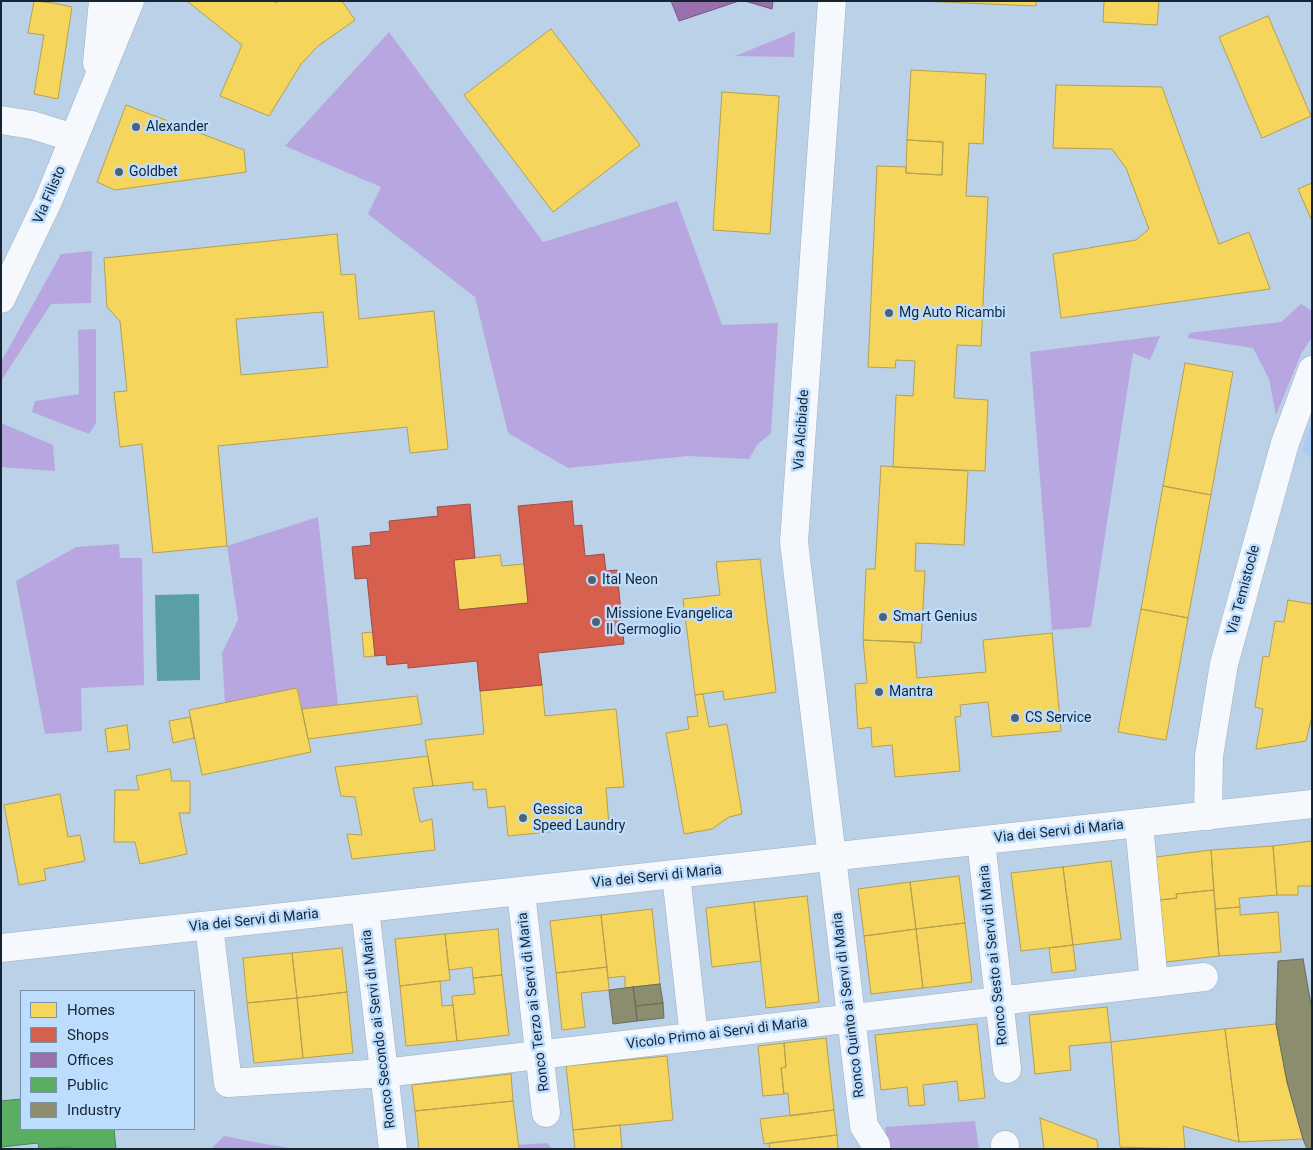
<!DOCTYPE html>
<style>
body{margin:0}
#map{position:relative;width:1313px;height:1150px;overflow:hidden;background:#bbd1e8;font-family:Roboto,sans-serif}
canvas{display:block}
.frame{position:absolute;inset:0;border:2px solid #162534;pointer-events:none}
.legend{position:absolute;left:20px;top:990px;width:175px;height:140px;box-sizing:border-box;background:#bdddfe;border:1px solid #7a93ad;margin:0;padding:6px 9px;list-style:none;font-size:15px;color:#162534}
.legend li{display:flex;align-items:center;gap:10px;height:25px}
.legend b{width:25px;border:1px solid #7a93ad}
</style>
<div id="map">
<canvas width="1313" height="1150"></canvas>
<div class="frame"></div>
<ul class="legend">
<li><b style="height:14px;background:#f6d55c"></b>Homes</li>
<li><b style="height:14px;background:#d6604d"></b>Shops</li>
<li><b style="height:14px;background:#9970ab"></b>Offices</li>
<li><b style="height:14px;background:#5aae61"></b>Public</li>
<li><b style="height:14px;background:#8c8c6e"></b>Industry</li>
</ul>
</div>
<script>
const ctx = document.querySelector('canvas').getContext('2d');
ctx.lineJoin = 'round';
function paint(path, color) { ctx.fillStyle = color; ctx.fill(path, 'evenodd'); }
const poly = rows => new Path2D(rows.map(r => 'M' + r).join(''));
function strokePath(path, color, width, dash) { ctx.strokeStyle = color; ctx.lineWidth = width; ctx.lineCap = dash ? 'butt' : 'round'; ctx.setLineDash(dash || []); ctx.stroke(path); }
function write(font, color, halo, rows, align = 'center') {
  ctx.font = font + ' Roboto,sans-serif'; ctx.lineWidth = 5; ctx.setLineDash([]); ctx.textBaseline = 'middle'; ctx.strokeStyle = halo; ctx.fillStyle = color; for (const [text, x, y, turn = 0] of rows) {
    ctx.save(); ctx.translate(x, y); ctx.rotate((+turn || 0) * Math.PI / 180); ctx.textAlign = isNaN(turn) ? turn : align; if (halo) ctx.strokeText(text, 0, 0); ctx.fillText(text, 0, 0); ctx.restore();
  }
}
const built = poly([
 [1312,422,1312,459,1302,450]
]);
const green = poly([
 [795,31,794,57,735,56,787,35],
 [389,32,543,242,677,201,722,325,778,323,771,433,757,445,749,459,688,456,568,468,508,433,475,297,368,214,381,187,285,146],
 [92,251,91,303,51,304,1,381,1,362,61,254],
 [1301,304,1312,311,1312,337,1301,354,1276,415,1269,379,1253,348,1188,338,1189,333,1281,322],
 [96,329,96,423,89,434,32,412,35,401,79,394,78,330],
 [1160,336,1150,360,1133,353,1091,627,1052,630,1030,352],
 [1,423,53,445,55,471,1,467],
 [318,517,338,705,302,709,297,688,225,703,222,653,238,620,227,546],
 [119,544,120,558,142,558,144,685,81,688,82,731,45,734,16,581,76,547],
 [975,1121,979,1149,888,1149,885,1127],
 [224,1136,254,1142,295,1149,211,1149],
 [547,1143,552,1149,519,1149,518,1145]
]);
const water = poly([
 [199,594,200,680,157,681,155,595]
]);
const homes = poly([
 [34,1,53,3,72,7,58,99,34,94,44,35,28,33,34,1],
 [187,1,273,1,276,3,278,1,342,1,355,20,318,46,301,64,269,116,220,96,242,45,187,1],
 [919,1,1036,1,1036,6,919,1],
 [1104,1,1159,1,1157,25,1103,22,1104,1],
 [1268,16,1311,116,1262,138,1219,37,1268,16],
 [551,29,640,145,553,212,464,95,551,29],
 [911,70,986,74,983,144,969,143,966,196,988,197,981,346,957,345,954,398,988,400,985,471,893,467,896,395,913,396,915,361,896,360,895,368,868,367,877,166,906,167,906,173,942,175,943,142,907,140,911,70],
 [1056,85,1162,87,1219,244,1249,232,1270,289,1061,318,1053,254,1136,240,1149,229,1126,168,1112,149,1053,148,1056,85],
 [722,92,779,96,770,234,713,230,722,92],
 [126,105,244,150,246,172,115,190,97,182,126,105],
 [907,140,943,142,942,175,906,173,907,140],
 [1312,183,1312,221,1298,189,1312,183],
 [337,234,341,275,355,274,359,319,434,311,448,449,410,453,407,427,218,446,227,546,153,553,142,444,120,447,114,392,127,391,120,321,107,307,104,258,337,234],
 [323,312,328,367,241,375,236,319,323,312],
 [1185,363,1233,372,1211,495,1163,486,1185,363],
 [881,466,968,471,964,545,916,543,915,571,925,571,921,643,863,640,866,569,875,569,881,466],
 [1163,486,1211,495,1188,618,1141,609,1163,486],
 [500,555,502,566,524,564,528,603,459,610,454,560,500,555],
 [760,559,776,692,724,700,723,691,695,695,683,599,720,595,716,562,760,559],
 [1288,600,1312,604,1312,716,1306,741,1256,749,1263,709,1255,707,1263,656,1269,657,1275,621,1284,622,1288,600],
 [1141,609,1188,618,1166,740,1118,732,1141,609],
 [373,632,375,656,364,657,362,633,373,632],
 [1052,633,1061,731,992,737,988,702,960,705,961,716,955,717,960,771,895,777,892,745,872,747,871,727,858,729,855,684,867,683,863,640,914,642,917,678,986,672,983,640,1052,633],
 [542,685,545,716,616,709,624,787,606,788,609,826,508,836,505,806,488,808,486,789,473,790,473,782,433,786,425,740,484,734,480,691,542,685],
 [297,688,311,752,202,775,189,710,297,688],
 [703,694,709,727,727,724,742,814,729,817,712,829,684,834,666,733,689,729,687,717,698,716,695,695,703,694],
 [417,696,422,724,308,739,302,709,417,696],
 [190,717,194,738,173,743,169,721,190,717],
 [127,725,130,749,108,752,105,729,127,725],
 [428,756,433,786,413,788,420,822,432,819,435,850,352,859,347,834,362,835,355,797,341,796,335,767,428,756],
 [170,769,172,781,190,781,190,813,179,813,187,854,140,864,135,842,114,842,115,790,139,790,136,776,170,769],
 [60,794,68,837,80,835,85,861,44,869,46,880,19,885,4,805,60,794],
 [1312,841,1312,886,1298,886,1298,895,1277,895,1273,846,1312,841],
 [1273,846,1277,895,1239,898,1240,907,1215,909,1211,850,1273,846],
 [1211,850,1214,890,1176,894,1177,898,1160,900,1156,857,1211,850],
 [1111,861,1121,939,1073,945,1063,867,1111,861],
 [1063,867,1073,945,1021,951,1011,873,1063,867],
 [959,876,965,923,916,929,910,882,959,876],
 [910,882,916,929,864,936,858,889,910,882],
 [1214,890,1219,956,1166,962,1160,900,1177,898,1176,894,1214,890],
 [807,896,819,1002,766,1008,754,902,807,896],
 [754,902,761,961,712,967,706,908,754,902],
 [1240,907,1240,915,1278,912,1281,952,1219,956,1215,909,1240,907],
 [652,909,660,984,625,988,625,976,608,978,601,915,652,909],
 [601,915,607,967,556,973,550,921,601,915],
 [965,923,972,982,923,988,916,929,965,923],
 [498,929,502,975,473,978,472,967,449,970,445,934,498,929],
 [916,929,923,988,871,994,864,936,916,929],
 [445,934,450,980,400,986,395,939,445,934],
 [1073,945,1076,970,1052,973,1049,948,1073,945],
 [342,948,347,992,297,998,292,953,342,948],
 [292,953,297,998,247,1003,243,958,292,953],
 [607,967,609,990,581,993,585,1027,562,1030,556,973,607,967],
 [502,975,509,1035,457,1041,452,996,475,994,473,978,502,975],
 [440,981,442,1006,453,1005,457,1041,406,1046,400,986,440,981],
 [347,992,353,1053,303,1058,297,998,347,992],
 [297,998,303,1058,254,1063,247,1003,297,998],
 [1107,1007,1111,1042,1069,1046,1071,1070,1035,1074,1029,1015,1107,1007],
 [977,1024,985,1098,959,1101,957,1081,923,1085,925,1105,909,1106,907,1087,881,1090,875,1035,977,1024],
 [1276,1024,1287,1082,1303,1139,1239,1142,1225,1029,1276,1024],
 [1225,1029,1239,1142,1183,1126,1185,1149,1120,1147,1111,1042,1225,1029],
 [826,1038,834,1110,790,1116,788,1093,784,1094,781,1068,786,1067,784,1043,826,1038],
 [784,1043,786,1067,781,1068,784,1094,763,1096,758,1046,784,1043],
 [667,1056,673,1120,573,1130,566,1066,667,1056],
 [511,1074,513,1101,415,1111,412,1085,511,1074],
 [513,1101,519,1149,419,1149,415,1111,513,1101],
 [834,1110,837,1135,764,1144,760,1119,834,1110],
 [1040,1118,1097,1140,1098,1149,1044,1149,1040,1118],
 [620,1125,622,1149,575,1149,573,1130,620,1125],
 [837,1135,838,1149,770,1149,769,1143,837,1135]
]);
const shops = poly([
 [572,501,574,526,582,525,585,556,604,554,606,571,617,570,624,644,538,653,542,685,480,691,477,661,408,668,408,663,387,665,386,655,375,656,367,578,355,579,352,547,371,545,370,533,390,531,389,521,438,516,437,507,470,504,475,558,454,560,459,610,528,603,518,506,572,501]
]);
const offices = poly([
 [671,1,739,1,679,21,671,1],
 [745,1,773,1,772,9,745,1]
]);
const public = poly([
 [21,1099,21,1129,114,1129,116,1149,70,1149,70,1147,39,1149,38,1143,1,1147,1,1101,21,1099]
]);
const industry = poly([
 [1303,959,1312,1010,1312,1149,1307,1149,1303,1139,1287,1082,1276,1024,1278,961,1303,959],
 [660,984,663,1003,636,1006,633,987,660,984],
 [633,987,637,1021,613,1024,609,990,633,987],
 [663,1003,664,1018,637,1021,636,1006,663,1003]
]);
const street = poly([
 [1,120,32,125,74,138],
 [1208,816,1209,756,1224,664,1285,443,1312,370],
 [1139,824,1154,983],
 [981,841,1007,1069],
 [832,857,864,1126,876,1145,876,1149],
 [676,875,694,1037],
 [521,892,546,1113],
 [365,909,393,1149],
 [209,926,228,1083,384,1073,1204,977],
 [1005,1145,1005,1149]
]);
const secondary = poly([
 [832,1,794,542,832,857],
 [97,63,103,1],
 [1,299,49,199,130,1],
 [1,948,1312,804]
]);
const markers = [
 [136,127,5,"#506173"],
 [119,172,5,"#506173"],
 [889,313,5,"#506173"],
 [592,580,5,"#506173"],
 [883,617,5,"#506173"],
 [596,622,5,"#506173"],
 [879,692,5,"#506173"],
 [1015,718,5,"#506173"],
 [523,818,5,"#506173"]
];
const poiNames = [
 ["Alexander",146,127],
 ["Goldbet",129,172],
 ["Mg Auto Ricambi",899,313],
 ["Ital Neon",602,580],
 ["Missione Evangelica",606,614],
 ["Il Germoglio",606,630],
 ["Smart Genius",893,617],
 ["Mantra",889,692],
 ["CS Service",1025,718],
 ["Gessica",533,810],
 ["Speed Laundry",533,826]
];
const streetNames = [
 ["Via Filisto",50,195,-67],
 ["Via Alcibiade",802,430,-86],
 ["Via Temistocle",1244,590,-75],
 ["Via dei Servi di Maria",1059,832,-6],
 ["Via dei Servi di Maria",657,877,-6],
 ["Via dei Servi di Maria",254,921,-6],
 ["Ronco Sesto ai Servi di Maria",994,955,-96],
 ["Ronco Terzo ai Servi di Maria",534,1002,-97],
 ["Ronco Quinto ai Servi di Maria",849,1005,-97],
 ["Ronco Secondo ai Servi di Maria",379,1029,-97],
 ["Vicolo Primo ai Servi di Maria",717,1034,-7]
];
paint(built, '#a9ccf0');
paint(green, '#b7a6df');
paint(water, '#5a9fa3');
paint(homes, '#f6d55c');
strokePath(homes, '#b3a050', 1);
paint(shops, '#d6604d');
strokePath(shops, '#9c4e46', 1);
paint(offices, '#9970ab');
strokePath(offices, '#725a87', 1);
paint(public, '#5aae61');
strokePath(public, '#468554', 1);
paint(industry, '#8c8c6e');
strokePath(industry, '#696d5d', 1);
strokePath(street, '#9eb0c2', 29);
strokePath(secondary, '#9eb0c2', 29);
strokePath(street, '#f5f8fc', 28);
strokePath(secondary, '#f5f8fc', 28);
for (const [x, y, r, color] of markers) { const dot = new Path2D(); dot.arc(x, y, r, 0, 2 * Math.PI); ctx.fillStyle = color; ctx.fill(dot); strokePath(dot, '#bdddfe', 2); }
write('14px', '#162534', '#bdddfe', poiNames, 'left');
write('14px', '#162534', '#bdddfe', streetNames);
</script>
